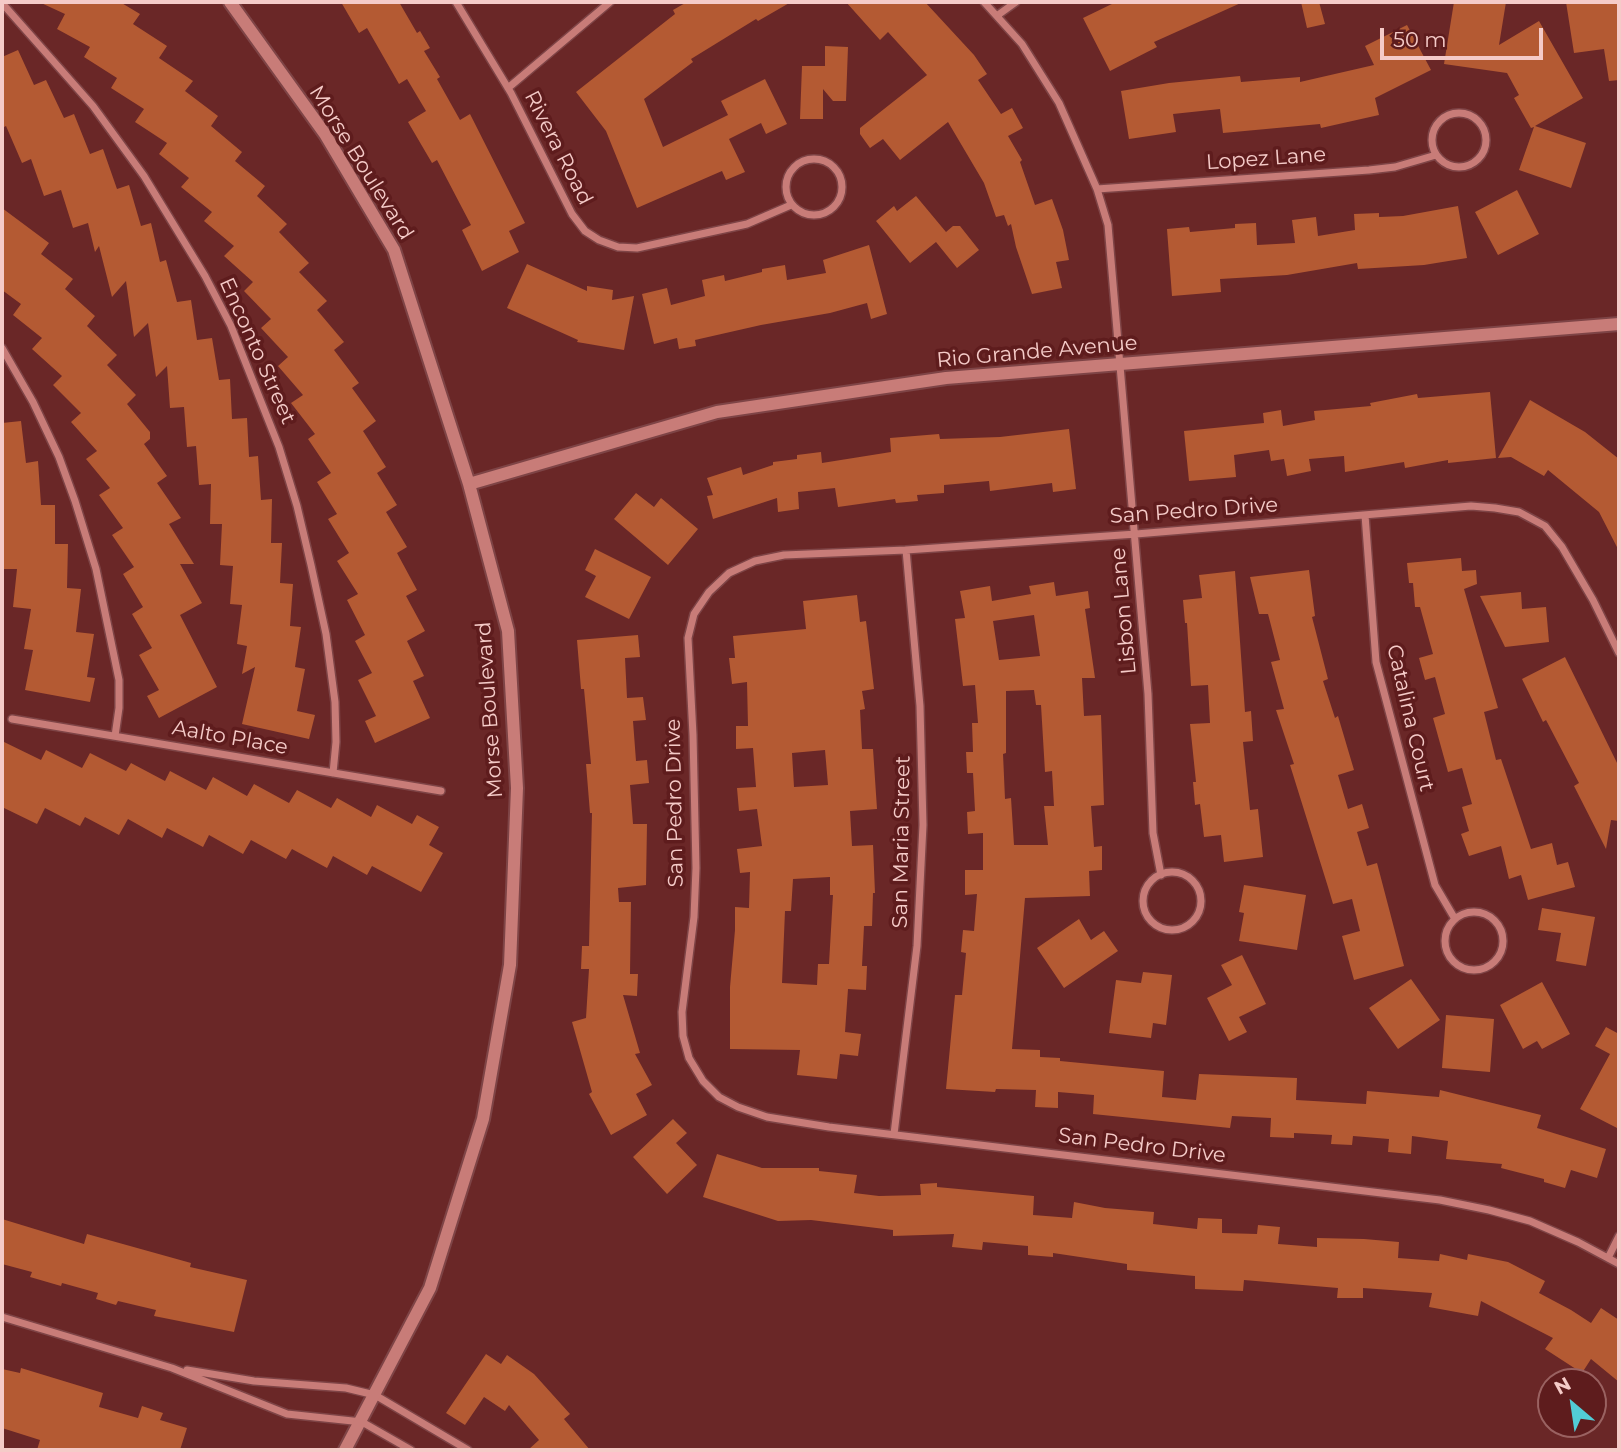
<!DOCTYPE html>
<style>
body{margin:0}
#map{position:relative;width:1621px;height:1452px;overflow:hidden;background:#6a2727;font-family:Montserrat,sans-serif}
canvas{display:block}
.frame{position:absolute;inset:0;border:4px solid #f5cbc8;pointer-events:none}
.north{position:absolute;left:1537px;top:1368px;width:70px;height:70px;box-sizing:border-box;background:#5e1c1d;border:2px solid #9a6261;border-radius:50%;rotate:331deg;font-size:19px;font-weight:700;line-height:28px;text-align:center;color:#f5cbc8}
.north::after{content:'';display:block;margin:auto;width:24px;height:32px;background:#52ccd6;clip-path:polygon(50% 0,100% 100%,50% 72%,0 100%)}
.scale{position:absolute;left:1380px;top:28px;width:163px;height:32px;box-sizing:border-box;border:4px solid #f5cbc8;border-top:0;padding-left:9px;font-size:21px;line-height:24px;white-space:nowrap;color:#f5cbc8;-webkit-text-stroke:5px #5e1c1d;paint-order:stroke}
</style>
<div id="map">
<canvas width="1621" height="1452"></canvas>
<div class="frame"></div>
<div class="north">N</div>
<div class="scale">50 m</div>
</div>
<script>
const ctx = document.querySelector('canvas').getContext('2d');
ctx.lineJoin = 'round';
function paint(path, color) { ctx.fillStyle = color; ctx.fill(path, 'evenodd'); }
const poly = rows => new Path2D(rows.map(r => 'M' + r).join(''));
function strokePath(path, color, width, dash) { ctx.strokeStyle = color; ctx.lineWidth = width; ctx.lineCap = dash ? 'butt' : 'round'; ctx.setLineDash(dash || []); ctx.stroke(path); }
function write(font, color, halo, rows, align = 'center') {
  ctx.font = font + ' Montserrat,sans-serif'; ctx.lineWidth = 7; ctx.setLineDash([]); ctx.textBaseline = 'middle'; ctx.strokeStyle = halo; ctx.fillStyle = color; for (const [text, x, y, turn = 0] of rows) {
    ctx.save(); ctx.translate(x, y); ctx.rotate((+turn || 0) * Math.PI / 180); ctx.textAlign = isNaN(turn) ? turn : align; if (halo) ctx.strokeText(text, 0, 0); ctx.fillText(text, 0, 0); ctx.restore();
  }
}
const building = poly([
 [39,2,120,2,140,14,133,24,167,46,159,58,193,81,185,91,218,116,211,126,242,152,235,161,265,186,257,196,287,224,279,232,309,263,299,272,327,301,317,310,344,342,334,350,359,383,352,388,376,421,363,431,386,467,377,473,397,505,386,512,407,547,397,553,417,590,406,596,425,631,407,641,424,676,413,681,430,718,375,743,365,721,376,716,358,680,372,673,355,641,365,635,347,600,358,594,337,561,349,553,328,519,337,514,317,482,331,473,308,439,315,434,291,403,303,395,278,366,288,357,261,328,271,319,244,291,253,282,224,256,234,246,204,221,212,212,181,187,189,178,159,154,167,143,135,122,144,109,111,88,117,78,84,57,90,47,57,29,65,14],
 [341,2,399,2,417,33,420,31,430,48,424,51,440,77,437,79,460,120,470,114,525,223,509,231,519,252,482,271,462,230,471,225,437,160,432,163,408,122,426,111,407,79,399,84,367,28,359,33],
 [687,2,791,2,758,21,756,19,691,59,693,62,644,99,663,147,728,115,721,101,765,79,787,124,766,134,761,123,729,139,745,172,726,180,722,171,637,208,606,131,576,92,675,14,673,10],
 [846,2,925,2,974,55,987,74,978,80,1001,114,1012,108,1023,128,1008,136,1022,160,1020,162,1035,205,1052,199,1063,230,1069,260,1056,262,1062,288,1032,294,1016,247,1011,224,1008,226,1004,215,996,217,984,183,948,122,900,160,883,139,870,148,860,134,860,128,927,75,888,32,880,40],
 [1116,2,1243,2,1154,42,1157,47,1110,71,1083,18],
 [1301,2,1319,2,1325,24,1307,28],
 [1454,2,1506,2,1499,45,1539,21,1583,98,1535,126,1586,143,1571,188,1519,170,1534,127,1531,128,1514,98,1519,95,1507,73,1444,64],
 [1566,2,1619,2,1619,80,1609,81,1604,49,1574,53],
 [1407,25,1431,70,1375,98,1379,115,1321,128,1320,124,1223,133,1220,109,1173,114,1176,132,1129,139,1121,91,1169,83,1240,76,1241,82,1300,77,1300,82,1374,65,1365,46],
 [825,46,848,47,846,101,833,101,823,89,823,119,800,119,802,66,825,66],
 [18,50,34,85,46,80,64,118,74,114,90,154,103,149,117,189,129,185,141,226,151,223,160,262,166,260,177,302,191,300,197,340,212,338,219,380,230,379,232,419,247,418,249,457,258,456,261,500,272,499,271,543,282,543,280,583,293,584,290,626,301,627,295,667,305,669,297,711,315,715,309,739,242,724,255,667,242,674,247,646,237,644,242,605,230,604,233,566,220,565,222,524,210,524,211,484,199,485,196,446,187,447,184,407,170,408,167,366,156,377,148,323,134,337,126,281,112,297,99,246,95,252,88,223,73,228,61,190,44,196,31,159,22,163,6,126,2,128,2,57],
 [1517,190,1539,234,1498,255,1475,212],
 [916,196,946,232,953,226,960,226,979,250,957,268,936,242,910,263,876,221,894,206,897,211],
 [1458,206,1467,258,1424,265,1358,269,1357,263,1287,275,1220,279,1221,292,1172,296,1167,229,1189,227,1190,232,1235,228,1235,224,1256,223,1257,245,1295,243,1292,220,1316,217,1318,236,1355,230,1354,214,1379,213,1379,217,1403,216],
 [2,208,49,243,41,254,73,279,65,289,95,316,87,326,117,355,107,365,136,395,127,404,150,432,150,439,144,444,167,476,157,483,181,518,169,524,194,564,180,564,202,603,180,615,217,687,159,718,147,696,159,690,139,655,152,648,132,614,143,607,123,574,134,567,112,535,123,528,99,495,110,488,86,459,97,451,71,422,81,413,53,385,62,376,32,349,42,338,13,315,21,304,2,290],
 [869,245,887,314,871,319,867,303,830,313,761,325,695,340,696,346,679,349,677,338,654,344,642,294,667,288,671,305,705,296,702,280,724,275,725,281,762,272,762,269,785,265,787,280,826,273,823,260],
 [527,264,587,291,587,286,613,290,612,300,634,296,624,350,577,342,578,340,507,308],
 [1490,392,1496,458,1448,463,1448,460,1405,468,1404,462,1345,472,1344,456,1309,459,1311,471,1287,476,1284,459,1271,461,1269,450,1234,455,1236,477,1189,481,1184,431,1264,423,1263,413,1281,410,1283,426,1315,420,1314,411,1371,406,1370,403,1417,394,1418,398],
 [1530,400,1585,432,1619,459,1619,551,1599,512,1548,470,1544,476,1511,457,1498,458],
 [21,421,26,463,38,461,41,505,55,505,55,544,68,544,67,588,81,589,76,632,94,634,87,677,95,678,90,702,25,690,33,650,24,649,31,609,13,607,17,569,2,569,2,423],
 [1069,429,1076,489,1053,492,1052,483,990,491,989,481,944,485,944,493,917,495,918,501,896,503,895,499,838,507,835,488,798,492,799,509,778,512,777,498,713,519,707,496,713,495,707,478,741,467,743,475,773,465,773,462,797,459,797,455,821,452,822,463,891,452,890,438,939,434,940,439,1000,437],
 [636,493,654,507,661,498,698,529,668,565,614,519],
 [595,549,651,577,629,619,585,597,596,576,585,570],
 [1461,558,1462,571,1476,570,1477,584,1464,589,1498,708,1484,712,1496,760,1501,759,1531,849,1552,843,1557,865,1568,862,1575,887,1528,900,1521,875,1509,879,1501,846,1469,856,1461,834,1469,831,1462,807,1472,804,1462,768,1448,772,1433,718,1445,714,1435,677,1425,680,1419,658,1433,654,1420,607,1415,607,1413,583,1409,583,1407,563],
 [1309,570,1315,616,1312,617,1328,679,1323,681,1335,718,1338,716,1354,770,1338,775,1348,809,1362,804,1369,828,1357,832,1367,866,1377,863,1404,966,1354,980,1342,936,1360,931,1352,899,1333,904,1328,887,1290,765,1294,764,1276,710,1284,709,1271,662,1280,660,1268,614,1259,614,1250,577],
 [1235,571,1245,712,1251,711,1253,741,1243,742,1250,810,1258,809,1263,857,1224,862,1221,835,1204,837,1200,804,1195,805,1193,782,1196,782,1190,724,1210,723,1208,685,1191,686,1187,623,1185,623,1183,600,1202,598,1199,575],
 [1054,582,1056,596,1088,591,1090,608,1085,609,1095,678,1082,678,1084,716,1101,715,1104,805,1091,806,1094,847,1102,846,1102,870,1089,871,1090,896,1025,898,1012,1049,1040,1050,1040,1057,1060,1058,1060,1061,1164,1071,1162,1097,1196,1100,1199,1074,1297,1078,1296,1100,1366,1104,1367,1091,1439,1097,1440,1090,1541,1115,1537,1128,1606,1149,1597,1178,1571,1170,1565,1188,1544,1182,1544,1179,1501,1168,1502,1164,1446,1159,1448,1141,1412,1136,1411,1154,1388,1152,1389,1139,1353,1136,1352,1145,1331,1144,1332,1135,1294,1133,1294,1138,1270,1137,1271,1118,1232,1116,1230,1128,1093,1114,1094,1095,1058,1092,1058,1108,1035,1107,1036,1090,996,1089,995,1092,946,1089,955,995,962,995,966,953,961,952,963,930,974,931,977,894,965,895,965,870,983,870,983,833,968,834,967,812,975,811,973,773,967,773,966,752,973,752,972,723,978,723,975,685,963,686,955,619,965,618,960,591,990,586,992,601,1031,594,1029,586],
 [1034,615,1040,656,999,660,993,621],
 [1034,690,1036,705,1041,705,1045,772,1052,771,1054,806,1044,806,1048,845,1014,845,1011,798,1005,799,1003,754,1006,753,1006,691],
 [1521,592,1522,609,1546,607,1549,642,1505,647,1480,596],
 [857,595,860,622,866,621,874,689,862,691,865,709,860,710,862,749,873,749,877,809,850,811,852,846,873,845,875,893,873,893,872,926,864,926,862,966,867,966,866,990,848,989,845,1032,861,1034,858,1056,840,1054,837,1079,797,1075,800,1050,730,1049,730,987,735,930,735,907,749,908,750,872,740,873,737,849,762,846,757,809,739,811,737,788,756,787,753,748,736,749,736,726,748,726,747,682,732,684,729,658,735,658,733,636,806,629,803,601],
 [825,750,828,785,794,787,792,753],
 [830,877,830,895,833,895,829,964,818,964,817,985,782,983,785,911,791,911,793,879],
 [638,635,640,657,625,658,627,698,643,697,646,720,633,721,636,761,647,760,649,783,630,785,633,824,647,824,646,885,618,888,619,902,631,902,630,974,638,974,637,996,623,995,640,1053,635,1054,652,1085,636,1094,647,1115,611,1135,589,1094,592,1092,572,1022,586,1018,589,969,581,969,582,946,589,946,592,813,590,813,586,764,591,764,584,689,581,689,577,640],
 [1565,657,1619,767,1619,821,1611,820,1606,849,1574,786,1579,783,1546,720,1543,722,1522,679],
 [2,741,41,760,46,750,82,768,90,753,126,771,131,763,165,781,170,771,206,790,213,777,247,796,254,784,289,803,297,790,331,808,337,798,371,817,377,805,412,824,417,815,439,827,429,845,443,853,421,892,372,866,367,875,333,856,327,868,292,849,286,859,251,840,243,854,209,835,203,847,167,828,162,838,128,819,119,835,85,817,80,826,45,808,37,824,2,807],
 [1244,885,1306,895,1297,950,1239,941,1244,913,1239,912],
 [1542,908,1595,917,1586,966,1556,961,1561,933,1538,930],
 [1079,919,1091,940,1104,931,1118,951,1064,988,1037,948],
 [1242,955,1266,1004,1239,1017,1247,1032,1229,1041,1207,998,1232,985,1221,965],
 [1143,972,1172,975,1166,1025,1153,1023,1151,1038,1109,1033,1116,980,1141,983],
 [1411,979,1440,1020,1398,1049,1369,1008],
 [1542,982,1570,1034,1542,1049,1537,1041,1523,1049,1500,1005],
 [1446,1015,1494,1019,1490,1072,1442,1068],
 [1606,1027,1619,1034,1619,1129,1580,1109,1610,1054,1595,1046],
 [673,1119,687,1133,676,1143,697,1165,667,1194,633,1157],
 [717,1154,762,1168,819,1168,819,1171,857,1175,854,1193,879,1196,921,1195,920,1184,937,1183,937,1187,1034,1196,1033,1215,1072,1218,1074,1202,1105,1208,1154,1212,1153,1224,1197,1229,1198,1218,1222,1219,1222,1233,1257,1234,1258,1225,1280,1227,1278,1244,1317,1247,1317,1238,1364,1239,1399,1242,1398,1258,1439,1261,1440,1254,1467,1260,1468,1254,1508,1262,1545,1281,1539,1293,1571,1310,1591,1323,1601,1308,1619,1320,1619,1382,1591,1359,1582,1373,1545,1349,1553,1338,1481,1301,1478,1316,1429,1307,1432,1293,1363,1288,1363,1298,1337,1298,1338,1288,1244,1280,1243,1291,1195,1289,1195,1276,1127,1270,1127,1264,1053,1253,1053,1257,1028,1255,1028,1246,983,1242,982,1250,952,1247,954,1234,893,1236,893,1230,811,1220,778,1221,703,1197],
 [2,1219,84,1244,87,1234,191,1263,190,1267,247,1280,234,1332,154,1316,156,1310,118,1301,116,1305,96,1299,98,1293,62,1283,61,1286,30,1277,32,1272,2,1264],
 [486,1354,501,1364,507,1355,534,1374,570,1414,564,1419,590,1450,528,1450,539,1440,509,1405,505,1411,484,1397,465,1425,446,1413],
 [21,1368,103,1393,99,1407,138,1418,142,1406,163,1413,160,1420,187,1428,180,1450,37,1450,40,1440,2,1428,2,1369,20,1373]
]);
const minor = poly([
 [456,2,511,93,572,214,585,231,599,240,618,247,637,248,747,224,791,205],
 [984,2,1022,44,1059,103,1097,189,1108,225,1148,694,1153,833,1161,875],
 [2,3,93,106,144,176,205,276,231,326,279,447,297,506,311,565,326,634,335,702,336,742,333,773],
 [998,15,1016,2],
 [508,88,610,2],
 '1432 140a27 27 0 1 1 54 0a27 27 0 1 1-54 0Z',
 '786 187a28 28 0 1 1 56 0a28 28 0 1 1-56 0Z',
 [1097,189,1369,170,1395,167,1436,155],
 [2,348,33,402,59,457,75,501,96,569,119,680,119,708,115,736],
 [1365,515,1376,662,1435,885,1455,919],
 [1619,653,1593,600,1562,547,1545,526,1519,512,1495,508,1471,506,1136,534,906,550,784,555,755,561,729,573,709,592,694,614,688,638,693,735,696,868,694,917,682,1012,683,1036,689,1058,703,1081,719,1097,738,1107,767,1117,829,1127,1440,1200,1489,1210,1530,1221,1578,1242,1619,1264],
 [12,719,441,791],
 '1143 901a29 29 0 1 1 58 0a29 29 0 1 1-58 0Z',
 '1445 941a29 29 0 1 1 58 0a29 29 0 1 1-58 0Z',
 [894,1134,917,946,923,825,920,706,906,550],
 [1608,1258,1619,1236],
 [2,1317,172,1368,287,1414,362,1422,411,1450],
 [187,1370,254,1381,346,1388,375,1395,468,1450]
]);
const tertiary = poly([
 [230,2,325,134,394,250,469,484,508,631,517,788,510,965,483,1119,430,1288,345,1450],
 [469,484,717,412,946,378,1619,324]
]);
const streetNames = [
 ["Rivera Road",558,148,63],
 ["Lopez Lane",1266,159,-4],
 ["Morse Boulevard",361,163,58],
 ["Enconto Street",257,351,66],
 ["Rio Grande Avenue",1037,352,-5],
 ["San Pedro Drive",1194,511,-4],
 ["Lisbon Lane",1124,611,-95],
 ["Morse Boulevard",490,710,-94],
 ["Catalina Court",1410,718,77],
 ["Aalto Place",230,738,10],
 ["San Pedro Drive",675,803,-91],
 ["San Maria Street",902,842,-89],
 ["San Pedro Drive",1142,1146,7]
];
paint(building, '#b45a33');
strokePath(minor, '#7e4446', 10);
strokePath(tertiary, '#7e4446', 16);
strokePath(minor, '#c87c78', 7);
strokePath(tertiary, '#c87c78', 12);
write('21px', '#f5cbc8', '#5e1c1d', streetNames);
</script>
